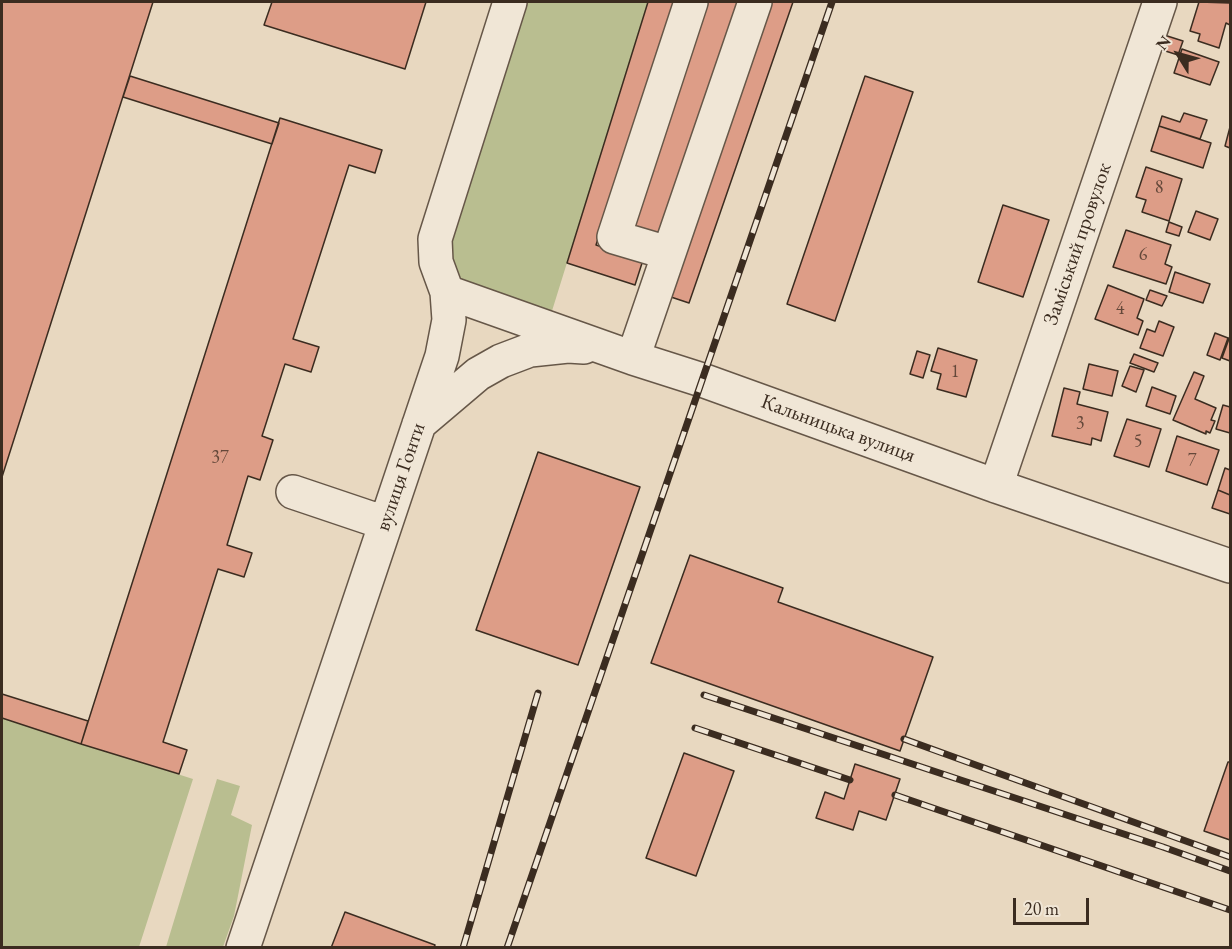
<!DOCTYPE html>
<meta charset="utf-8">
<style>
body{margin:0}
#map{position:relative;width:1232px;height:949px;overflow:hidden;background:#e8d8c0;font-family:"EB Garamond",serif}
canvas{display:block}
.frame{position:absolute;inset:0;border:3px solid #3b2c20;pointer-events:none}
.north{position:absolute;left:1148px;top:24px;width:60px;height:60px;-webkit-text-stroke:4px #f0e6d6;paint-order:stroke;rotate:307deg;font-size:16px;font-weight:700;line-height:24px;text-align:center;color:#3b2c20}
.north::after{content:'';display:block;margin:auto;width:21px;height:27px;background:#3b2c20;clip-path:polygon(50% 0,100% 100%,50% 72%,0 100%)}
.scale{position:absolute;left:1013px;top:898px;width:76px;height:27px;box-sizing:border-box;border:3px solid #3b2c20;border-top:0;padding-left:8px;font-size:18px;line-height:21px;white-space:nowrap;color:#3b2c20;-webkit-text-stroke:4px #f0e6d6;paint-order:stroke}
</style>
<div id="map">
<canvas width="1232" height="949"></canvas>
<div class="frame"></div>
<div class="north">N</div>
<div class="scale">20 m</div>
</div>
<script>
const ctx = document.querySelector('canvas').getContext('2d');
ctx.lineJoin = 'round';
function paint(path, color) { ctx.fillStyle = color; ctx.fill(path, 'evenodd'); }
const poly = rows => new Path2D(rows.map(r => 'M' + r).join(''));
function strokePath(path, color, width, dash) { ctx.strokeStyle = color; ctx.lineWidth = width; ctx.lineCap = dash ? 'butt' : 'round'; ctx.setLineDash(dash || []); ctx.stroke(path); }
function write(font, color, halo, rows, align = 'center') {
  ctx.font = font + ' "EB Garamond",serif'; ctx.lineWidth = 5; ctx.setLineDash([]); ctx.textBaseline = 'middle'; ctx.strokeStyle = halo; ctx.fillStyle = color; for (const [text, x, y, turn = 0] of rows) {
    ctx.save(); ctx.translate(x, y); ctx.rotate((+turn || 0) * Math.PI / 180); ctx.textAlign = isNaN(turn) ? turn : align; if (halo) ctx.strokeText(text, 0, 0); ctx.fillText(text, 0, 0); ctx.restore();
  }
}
const green = poly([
 [510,2,648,2,547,327,447,292,436,262],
 [2,718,193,779,139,947,2,947],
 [217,779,240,786,231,815,252,825,234,916,223,947,166,947]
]);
const building = poly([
 [2,2,153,2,2,477,2,2],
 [272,2,426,2,405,69,264,25,272,2],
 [648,2,675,2,596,245,643,260,635,285,567,263,648,2],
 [704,2,744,2,662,240,627,230,704,2],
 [762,2,793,2,689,303,662,294,762,2],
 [1199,2,1230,3,1230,2,1230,25,1226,23,1219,48,1198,41,1200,34,1190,31,1199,2],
 [1161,34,1183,41,1178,55,1156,48,1161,34],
 [1182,49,1219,62,1210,85,1174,73,1182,49],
 [130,76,279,123,272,144,123,97,130,76],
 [865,76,913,92,835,321,787,304,865,76],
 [1184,113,1207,120,1200,139,1159,126,1162,116,1180,122,1184,113],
 [280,118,382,150,375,173,349,165,293,339,319,347,311,372,285,364,262,436,273,440,260,480,248,476,227,545,252,553,244,577,218,569,163,742,187,750,179,774,81,744,280,118],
 [1159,126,1211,143,1203,168,1151,151,1159,126],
 [1230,127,1230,148,1225,146,1230,127],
 [1146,167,1182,179,1169,221,1142,212,1146,200,1136,197,1146,167],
 [1003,205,1049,220,1023,297,978,282,1003,205],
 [1196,211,1218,219,1210,240,1188,232,1196,211],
 [1169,222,1182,227,1179,236,1166,232,1169,222],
 [1126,230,1171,245,1165,264,1172,267,1166,284,1113,267,1126,230],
 [1175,272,1210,284,1203,303,1169,292,1175,272],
 [1108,285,1144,299,1137,318,1143,321,1138,335,1095,319,1108,285],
 [1150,290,1167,296,1162,306,1146,300,1150,290],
 [1159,321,1174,327,1163,356,1140,348,1147,329,1155,332,1159,321],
 [1215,333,1228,338,1220,360,1207,355,1215,333],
 [1230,336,1230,361,1222,358,1230,336],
 [938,348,977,360,966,397,937,389,941,374,931,371,938,348],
 [917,351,930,355,923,378,910,374,917,351],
 [1134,354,1158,363,1154,372,1130,363,1134,354],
 [1089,364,1118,371,1112,396,1083,389,1089,364],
 [1130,366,1144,370,1136,392,1122,386,1130,366],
 [1194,372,1204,376,1195,399,1216,408,1211,420,1215,421,1210,433,1206,431,1206,434,1173,420,1194,372],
 [1152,387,1176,396,1170,414,1146,406,1152,387],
 [1064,388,1080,392,1077,404,1108,412,1101,441,1092,438,1091,445,1052,436,1064,388],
 [1223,405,1230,407,1230,433,1216,429,1223,405],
 [1127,419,1161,429,1149,467,1114,456,1127,419],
 [1177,436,1219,450,1207,485,1166,471,1177,436],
 [538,452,640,487,578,665,476,630,538,452],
 [1225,468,1230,470,1230,495,1218,490,1225,468],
 [1218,490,1230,495,1230,514,1212,508,1218,490],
 [690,555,783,588,778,602,933,657,900,751,651,663,690,555],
 [2,694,88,721,81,744,2,718,2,694],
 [684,753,734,771,696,876,646,858,684,753],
 [1228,762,1230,762,1230,840,1204,831,1228,762],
 [855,764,900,779,886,820,859,811,853,830,816,818,825,792,844,799,855,764],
 [345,912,435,945,434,948,331,948,345,912]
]);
const minor = poly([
 [668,253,614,237,691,2],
 [447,292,633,358,702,380,996,486,1230,566],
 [633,358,755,2],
 [419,424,478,374,501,361,530,350,568,346,584,347],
 [996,486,1160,2],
 [293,492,385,523],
 [243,948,442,356,449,320,447,292,436,262,435,239,510,2]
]);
const rail = poly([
 [704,695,1163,847,1230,871],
 [695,728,850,780],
 [904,739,1230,857],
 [895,795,1230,910],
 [463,948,538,693],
 [507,948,832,2]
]);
const numberNames = [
 ["8",1159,188],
 ["6",1143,255],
 ["4",1120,309],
 ["1",955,372],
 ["3",1080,424],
 ["5",1138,442],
 ["37",220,458],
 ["7",1192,461]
];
const streetNames = [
 ["Заміський провулок",1078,244,-71],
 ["Кальницька вулиця",838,429,20],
 ["вулиця Гонти",401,477,-71]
];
paint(green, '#b9be90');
paint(building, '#dd9d87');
strokePath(building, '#3b2c20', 1.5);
strokePath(minor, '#665748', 36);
strokePath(minor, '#f0e6d6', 33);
strokePath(rail, '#3b2c20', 7);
strokePath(rail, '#f0e6d6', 4.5, [14]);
write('18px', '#64483a', null, numberNames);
write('21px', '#3b2c20', '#f0e6d6', streetNames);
</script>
